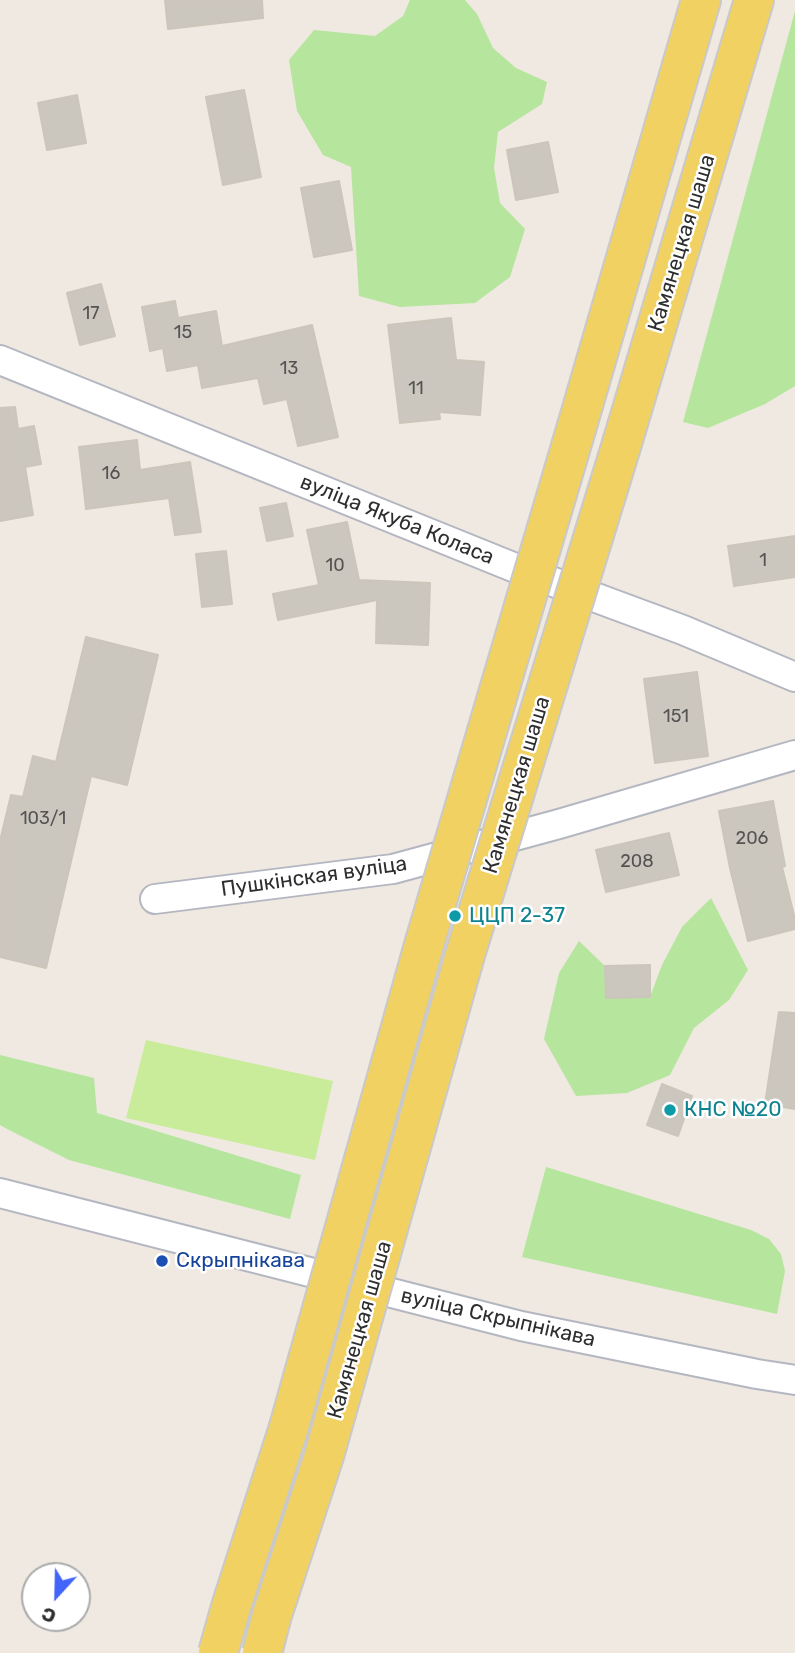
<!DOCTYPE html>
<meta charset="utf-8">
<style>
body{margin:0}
#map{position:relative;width:795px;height:1653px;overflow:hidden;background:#efe9e1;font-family:Rubik,sans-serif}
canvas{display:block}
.north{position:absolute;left:21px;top:1562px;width:70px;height:70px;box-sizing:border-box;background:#fff;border:2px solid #ababab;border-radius:50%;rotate:202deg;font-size:19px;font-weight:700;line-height:28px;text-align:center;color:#2e2e2e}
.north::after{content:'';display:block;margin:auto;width:24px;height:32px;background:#4264fb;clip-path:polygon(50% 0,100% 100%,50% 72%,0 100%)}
</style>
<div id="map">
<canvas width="795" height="1653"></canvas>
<div class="north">С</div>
</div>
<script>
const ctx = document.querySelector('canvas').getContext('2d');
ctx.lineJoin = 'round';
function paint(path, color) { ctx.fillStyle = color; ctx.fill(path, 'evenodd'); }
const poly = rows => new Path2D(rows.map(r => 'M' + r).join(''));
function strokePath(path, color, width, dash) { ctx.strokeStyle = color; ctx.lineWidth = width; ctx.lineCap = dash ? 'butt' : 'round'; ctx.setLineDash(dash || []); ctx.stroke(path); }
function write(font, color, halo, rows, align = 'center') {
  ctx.font = font + ' Rubik,sans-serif'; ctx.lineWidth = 5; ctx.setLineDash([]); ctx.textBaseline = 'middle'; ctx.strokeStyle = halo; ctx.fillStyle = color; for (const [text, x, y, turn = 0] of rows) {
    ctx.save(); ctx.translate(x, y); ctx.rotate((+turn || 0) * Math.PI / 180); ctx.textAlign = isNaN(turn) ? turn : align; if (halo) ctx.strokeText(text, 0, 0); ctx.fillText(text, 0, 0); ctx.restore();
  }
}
const green = poly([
 [410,0,465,0,477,14,493,48,516,68,547,82,542,104,498,132,494,168,500,203,525,229,510,277,475,303,400,307,359,296,351,167,323,155,297,111,289,60,314,30,375,36,403,16],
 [795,11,795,386,765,404,708,428,683,422],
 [711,898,748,970,729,1000,694,1028,670,1075,627,1093,576,1096,544,1039,559,973,579,941,605,966,606,998,650,997,662,965,682,927],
 [0,1055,94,1078,97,1113,301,1175,290,1219,69,1160,9,1130,0,1125],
 [546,1167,751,1230,769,1239,781,1254,785,1271,777,1314,522,1257]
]);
const pitch = poly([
 [146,1040,333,1081,315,1160,126,1118]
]);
const building = poly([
 [165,0,262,0,263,18,168,29,165,0],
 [244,90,261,177,223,185,206,97,244,90],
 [77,95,86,143,47,150,38,103,77,95],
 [548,142,558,192,516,200,507,150,548,142],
 [339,181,352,250,314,257,301,188,339,181],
 [101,284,115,336,80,345,67,293,101,284],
 [175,301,178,318,216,311,222,346,312,325,338,437,298,446,287,399,264,404,258,378,202,388,198,365,167,371,163,348,150,351,142,307,175,301],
 [451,318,456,360,484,362,480,415,439,412,440,419,400,423,388,325,451,318],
 [15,407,18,429,34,426,41,464,25,467,33,515,0,521,0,408,15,407],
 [137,440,140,470,190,462,201,532,175,535,169,498,86,509,79,447,137,440],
 [286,503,293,536,267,541,260,508,286,503],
 [347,522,359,580,430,583,428,645,376,643,377,600,278,620,273,594,319,585,307,530,347,522],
 [795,536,795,577,734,586,728,546,795,536],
 [226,551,232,604,202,607,196,554,226,551],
 [86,637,158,655,127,785,91,776,46,968,0,957,0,841,11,795,23,797,33,756,56,762,86,637],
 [697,672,708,756,655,763,644,679,697,672],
 [773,801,785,866,782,867,795,919,795,929,748,941,730,868,719,811,773,801],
 [669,833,679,875,606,892,596,850,669,833],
 [650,965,650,997,606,998,605,966,650,965],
 [779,1012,795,1013,795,1109,765,1104,779,1012],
 [662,1084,692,1096,678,1136,647,1125,662,1084]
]);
const street = poly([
 [0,360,513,567,683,630,795,677],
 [155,899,393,869,559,824,795,755],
 [0,1193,521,1326,757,1374,795,1380]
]);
const primary = poly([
 [577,426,701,0],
 [623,440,754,0]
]);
const primaryBridge = poly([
 [218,1653,231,1607,289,1427,424,945,577,426],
 [262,1653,272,1615,324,1456,465,955,623,440]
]);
const markers = [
 [455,916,7,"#0f9aa8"],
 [670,1110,7,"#0f9aa8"],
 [162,1261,7,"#1a4fb4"]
];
const numberNames = [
 ["17",91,314],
 ["15",183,333],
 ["13",289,369],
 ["11",416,389],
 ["16",111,474],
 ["1",763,561],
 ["10",335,566],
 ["151",676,717],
 ["103/1",43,819],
 ["206",752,839],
 ["208",637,862]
];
const streetNames = [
 ["Камянецкая шаша",682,243,-73],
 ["вуліца Якуба Коласа",397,520,22],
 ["Камянецкая шаша",517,785,-73],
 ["Пушкінская вуліца",314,877,-8],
 ["вуліца Скрыпнікава",498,1318,13],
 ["Камянецкая шаша",360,1330,-74]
];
const cultureNames = [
 ["ЦЦП 2-37",469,916],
 ["КНС №20",684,1110]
];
const transitNames = [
 ["Скрыпнікава",176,1261]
];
paint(green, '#b6e59e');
paint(pitch, '#c9ec9a');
paint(building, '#cbc7bf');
strokePath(building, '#cbc5ba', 2);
strokePath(street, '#b4b7c1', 32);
strokePath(primary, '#c9c9c9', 42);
strokePath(street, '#fff', 28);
strokePath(primary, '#f2d163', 38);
strokePath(primaryBridge, '#c9c9c9', 42, []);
strokePath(primaryBridge, '#f2d163', 38);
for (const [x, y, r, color] of markers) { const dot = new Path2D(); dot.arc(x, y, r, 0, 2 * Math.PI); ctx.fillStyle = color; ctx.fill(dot); strokePath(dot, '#fff', 2.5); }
write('18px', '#555452', null, numberNames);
write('21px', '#2e2e2e', '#fff', streetNames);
write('21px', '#0d838f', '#fff', cultureNames, 'left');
write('21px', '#164399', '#fff', transitNames, 'left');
</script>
